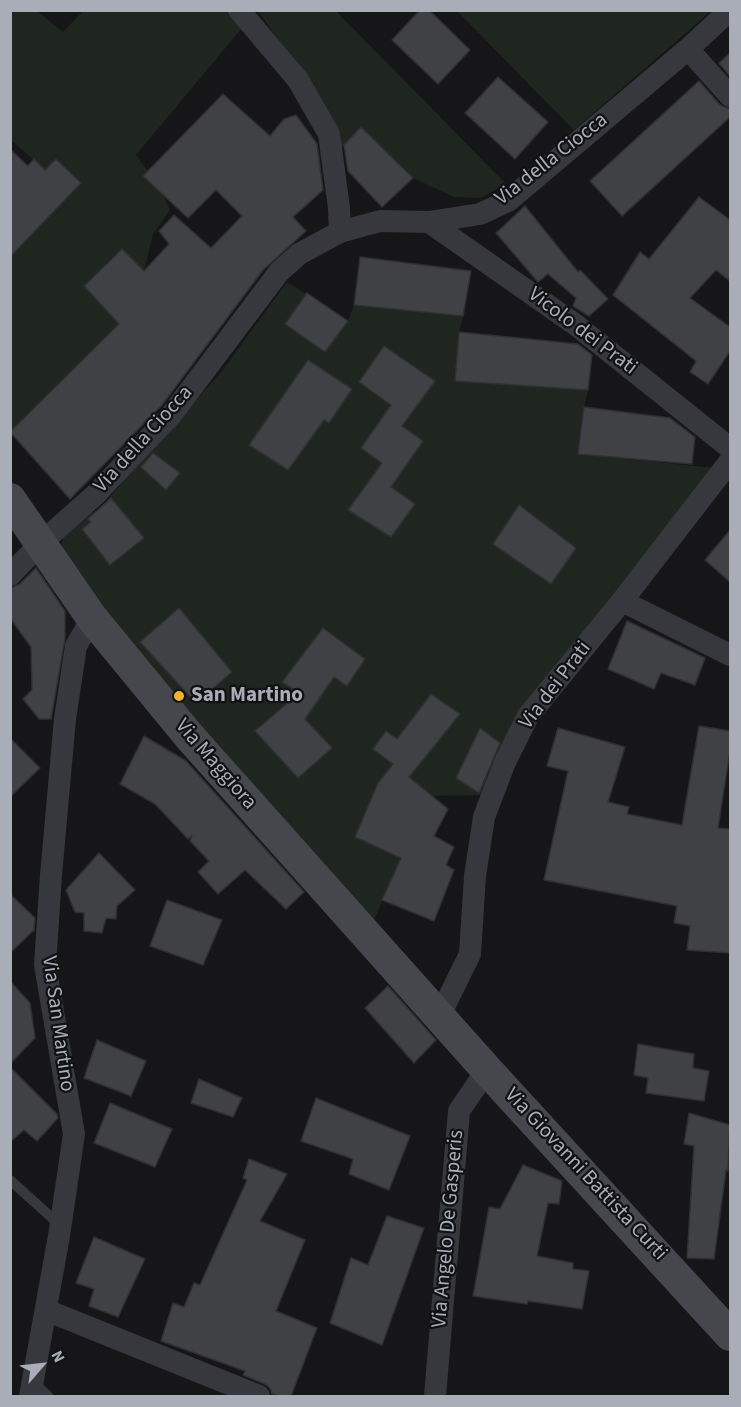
<!DOCTYPE html>
<style>
body{margin:0}
#map{position:relative;width:741px;height:1407px;overflow:hidden;background:#161618;font-family:"Source Sans 3",sans-serif}
canvas{display:block}
.frame{position:absolute;inset:0;border:12px solid #a8adb8;pointer-events:none}
.north{position:absolute;left:12px;top:1335px;width:60px;height:60px;-webkit-text-stroke:4px #111113;paint-order:stroke;rotate:62deg;font-size:16px;font-weight:700;line-height:24px;text-align:center;color:#a8adb8}
.north::after{content:'';display:block;margin:auto;width:21px;height:27px;background:#a8adb8;clip-path:polygon(50% 0,100% 100%,50% 72%,0 100%)}
</style>
<div id="map">
<canvas width="741" height="1407"></canvas>
<div class="frame"></div>
<div class="north">N</div>
</div>
<script>
const ctx = document.querySelector('canvas').getContext('2d');
ctx.lineJoin = 'round';
function paint(path, color) { ctx.fillStyle = color; ctx.fill(path, 'evenodd'); }
const poly = rows => new Path2D(rows.map(r => 'M' + r).join(''));
function strokePath(path, color, width, dash) { ctx.strokeStyle = color; ctx.lineWidth = width; ctx.lineCap = dash ? 'butt' : 'round'; ctx.setLineDash(dash || []); ctx.stroke(path); }
function write(font, color, halo, rows, align = 'center') {
  ctx.font = font + ' "Source Sans 3",sans-serif'; ctx.lineWidth = 4.5; ctx.setLineDash([]); ctx.textBaseline = 'middle'; ctx.strokeStyle = halo; ctx.fillStyle = color; for (const [text, x, y, turn = 0] of rows) {
    ctx.save(); ctx.translate(x, y); ctx.rotate((+turn || 0) * Math.PI / 180); ctx.textAlign = isNaN(turn) ? turn : align; if (halo) ctx.strokeText(text, 0, 0); ctx.fillText(text, 0, 0); ctx.restore();
  }
}
const green = poly([
 [84,10,231,11,242,28,136,155,160,188,170,210,153,234,144,271,121,249,84,285,119,324,11,437,11,257,81,183,56,160,45,170,11,140,11,11,37,11,63,32],
 [258,11,336,11,506,184,481,198,454,197,413,178,361,127,342,147,343,150,304,76],
 [457,11,711,11,574,130],
 [287,282,348,321,354,305,463,316,459,332,455,381,588,390,584,407,578,454,724,469,504,746,491,765,482,795,428,796,374,920,216,749,59,554,66,527,99,509,222,371]
]);
const building = poly([
 [420,10,429,10,470,50,438,84,392,40,420,10],
 [730,53,730,76,719,63,730,53],
 [498,77,548,122,515,159,465,113,498,77],
 [699,81,720,105,730,109,730,117,622,216,590,181,699,81],
 [223,94,270,136,284,119,296,115,317,144,323,190,293,217,306,231,263,270,162,405,70,499,10,432,119,324,84,286,122,249,144,271,169,244,159,231,174,215,211,248,242,216,216,190,188,218,143,176,223,94],
 [361,127,413,178,382,207,348,171,344,145,361,127],
 [10,149,28,166,34,159,45,170,56,159,81,183,10,257,10,149],
 [699,197,730,220,730,281,716,270,690,298,730,327,730,351,708,384,690,372,696,361,613,295,640,252,649,259,699,197],
 [525,206,578,272,580,270,608,299,589,316,573,306,576,298,548,274,538,282,496,233,525,206],
 [360,257,471,271,463,316,354,305,360,257],
 [307,293,348,321,325,352,285,324,307,293],
 [459,332,578,344,592,355,588,390,455,381,459,332],
 [384,346,435,381,402,426,423,441,391,487,415,504,391,537,348,510,382,463,361,448,391,405,359,382,384,346],
 [308,360,352,389,329,423,324,420,288,470,249,445,308,360],
 [584,407,670,418,695,437,692,464,578,454,584,407],
 [153,453,180,473,166,490,141,467,153,453],
 [111,498,144,538,110,565,82,529,91,522,88,519,111,498],
 [519,505,576,548,551,584,493,544,519,505],
 [730,530,730,582,705,560,730,530],
 [36,568,65,611,65,638,51,719,39,719,23,699,32,690,31,647,10,618,10,588,20,584,36,568],
 [179,608,232,672,196,703,140,642,179,608],
 [627,621,705,658,695,685,661,673,654,689,608,669,627,621],
 [323,628,365,659,347,686,334,677,305,719,332,748,298,778,255,731,299,693,282,682,323,628],
 [431,694,460,714,409,777,448,809,434,836,454,847,446,865,454,870,434,921,382,900,401,858,355,837,378,783,393,764,373,749,386,731,397,739,431,694],
 [699,726,730,731,730,751,718,828,730,829,730,953,687,950,690,926,674,923,677,906,544,880,568,771,547,766,558,728,625,747,608,802,629,807,627,814,682,825,699,726],
 [480,728,500,743,479,793,456,778,480,728],
 [144,736,186,761,304,892,286,909,245,870,218,894,198,872,209,861,190,841,192,835,188,839,155,804,120,784,144,736],
 [10,738,40,768,10,797,10,738],
 [99,853,135,890,117,906,116,919,106,918,102,933,84,931,84,913,75,912,66,890,99,853],
 [10,894,35,918,34,930,10,953,10,894],
 [167,900,222,920,203,965,150,946,167,900],
 [10,981,30,1003,35,1038,10,1064,10,981],
 [388,986,436,1040,414,1063,365,1008,388,986],
 [97,1040,146,1061,131,1096,84,1078,97,1040],
 [638,1044,694,1054,693,1068,709,1071,704,1101,646,1093,648,1078,634,1075,638,1044],
 [10,1067,57,1114,58,1118,37,1141,24,1130,10,1142,10,1067],
 [199,1079,242,1098,233,1117,191,1103,199,1079],
 [316,1098,410,1136,389,1190,349,1174,353,1159,301,1141,316,1098],
 [110,1103,172,1129,155,1167,94,1143,110,1103],
 [689,1113,730,1125,728,1171,726,1170,714,1259,687,1258,694,1146,684,1144,689,1113],
 [249,1159,287,1174,260,1221,305,1240,276,1311,317,1328,291,1396,280,1396,272,1394,270,1388,265,1384,243,1375,245,1371,161,1341,173,1303,184,1307,194,1283,200,1285,247,1180,243,1178,249,1159],
 [523,1165,562,1181,559,1204,548,1203,537,1256,573,1263,573,1269,589,1271,582,1309,528,1301,527,1304,473,1296,489,1207,500,1209,523,1165],
 [387,1216,424,1228,382,1345,330,1323,351,1258,368,1265,387,1216],
 [94,1237,145,1259,118,1317,89,1306,94,1289,76,1283,94,1237]
]);
const lane = poly([
 [10,1180,61,1226],
 [33,1382,48,1396]
]);
const street = poly([
 [239,10,298,80,329,134,339,208,340,232],
 [688,49,730,96],
 [429,222,576,325,730,448],
 [10,575,41,543,95,495,172,414,279,272,299,254,340,232,380,221,429,222,480,214,508,201,688,49,730,10],
 [622,601,730,655],
 [440,1015,470,954,475,876,484,817,505,762,528,716,622,601,730,461],
 [46,1310,259,1396],
 [30,1396,59,1236,74,1134,45,965,51,875,65,719,76,646,92,618],
 [435,1396,459,1111,487,1070]
]);
const secondary = poly([
 [10,499,92,618,189,736,487,1070,730,1335]
]);
const markers = [
 [179,696,6,"#f2b134"]
];
const streetNames = [
 ["Via della Ciocca",552,160,-38],
 ["Vicolo dei Prati",582,332,37],
 ["Via della Ciocca",144,440,-48],
 ["Via dei Prati",556,686,-53],
 ["Via Maggiora",215,765,49],
 ["Via San Martino",57,1024,82],
 ["Via Giovanni Battista Curti",585,1175,47],
 ["Via Angelo De Gasperis",449,1229,-85]
];
const poiNames = [
 ["San Martino",191,696]
];
paint(green, '#1e261f');
paint(building, '#404145');
strokePath(building, '#303034', 1.5);
strokePath(lane, '#37383d', 10);
strokePath(street, '#37383d', 22);
strokePath(secondary, '#45474d', 32);
for (const [x, y, r, color] of markers) { const dot = new Path2D(); dot.arc(x, y, r, 0, 2 * Math.PI); ctx.fillStyle = color; ctx.fill(dot); strokePath(dot, '#111113', 2); }
write('21px', '#a8adb8', '#111113', streetNames);
write('bold 21px', '#a8adb8', '#111113', poiNames, 'left');
</script>
